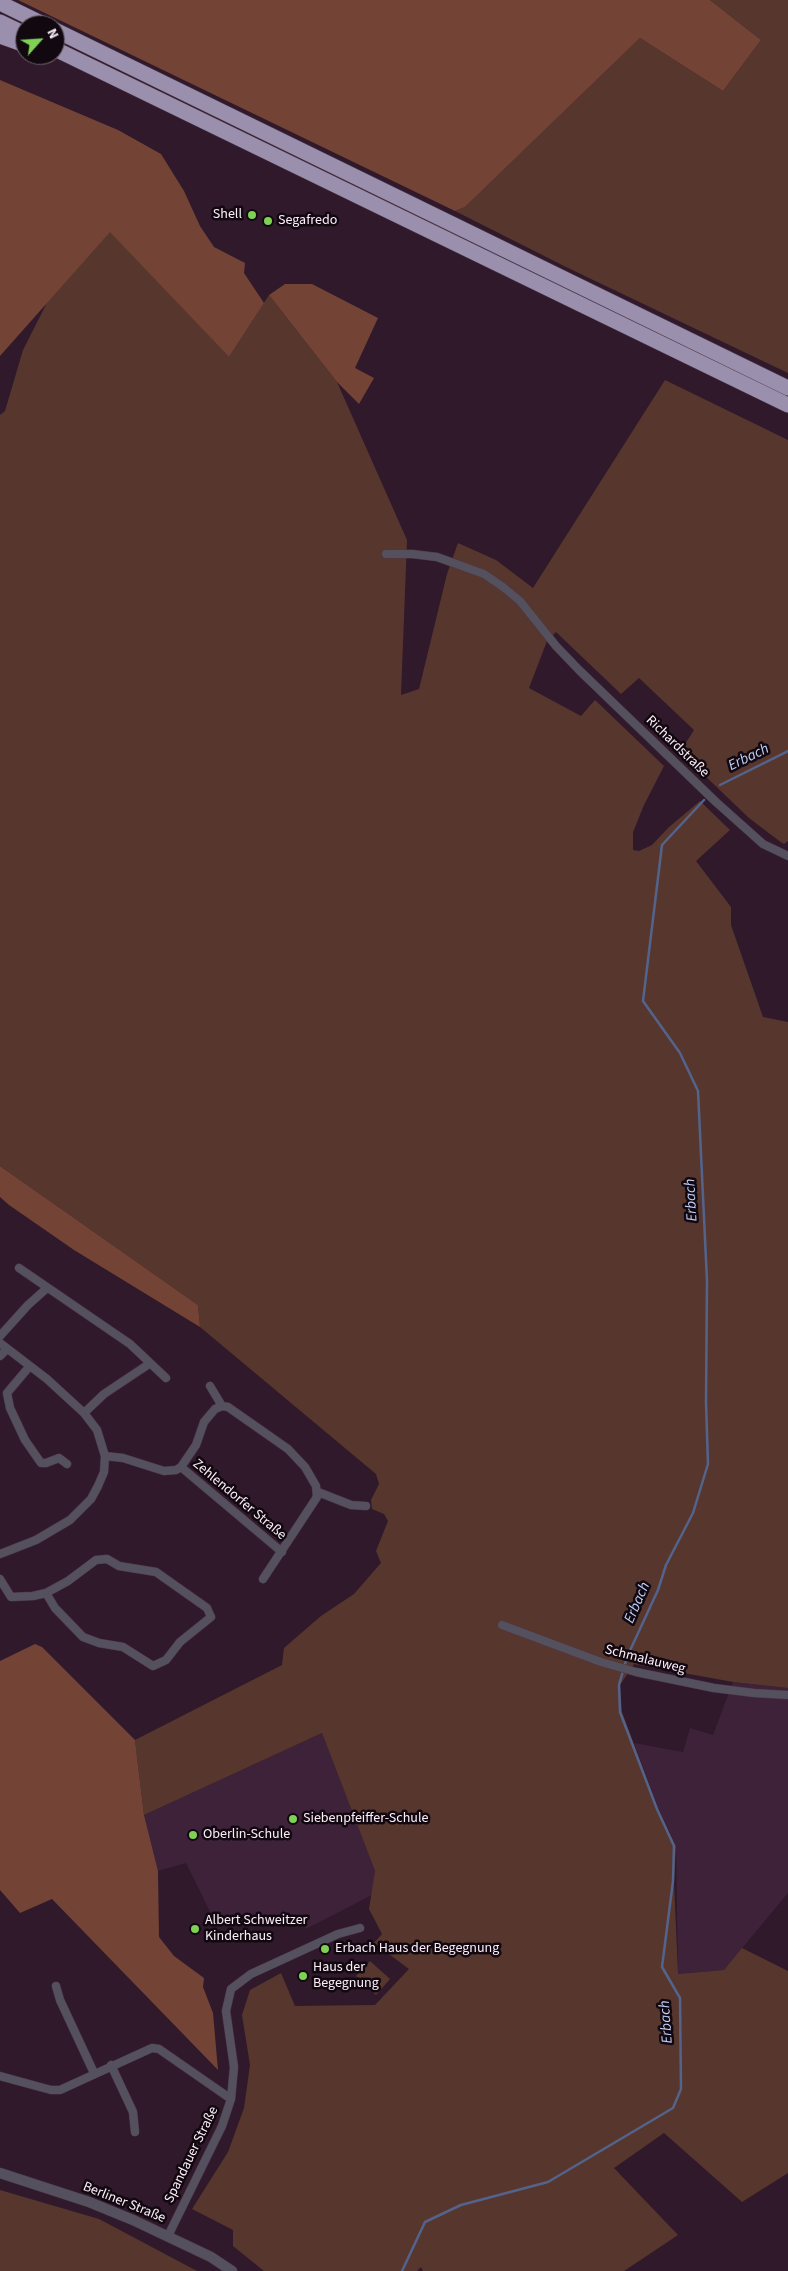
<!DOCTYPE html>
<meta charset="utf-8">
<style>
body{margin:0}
#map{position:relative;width:788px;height:2271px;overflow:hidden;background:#2f192b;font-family:"Source Sans 3",sans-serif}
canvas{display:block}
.north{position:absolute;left:15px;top:15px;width:50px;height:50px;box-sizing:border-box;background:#110810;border:1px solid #6f646e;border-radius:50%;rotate:64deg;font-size:14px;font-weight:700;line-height:20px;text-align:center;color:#fdeefa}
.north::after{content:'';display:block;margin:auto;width:18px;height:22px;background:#7ed153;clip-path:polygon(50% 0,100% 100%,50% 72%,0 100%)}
</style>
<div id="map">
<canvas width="788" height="2271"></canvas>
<div class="north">N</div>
</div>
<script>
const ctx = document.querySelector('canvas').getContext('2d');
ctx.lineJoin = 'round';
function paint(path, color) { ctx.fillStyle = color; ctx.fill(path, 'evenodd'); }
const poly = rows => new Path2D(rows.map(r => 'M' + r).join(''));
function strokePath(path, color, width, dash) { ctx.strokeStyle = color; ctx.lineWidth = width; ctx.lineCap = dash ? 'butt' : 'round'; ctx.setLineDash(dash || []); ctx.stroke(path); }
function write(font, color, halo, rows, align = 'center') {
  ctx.font = font + ' "Source Sans 3",sans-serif'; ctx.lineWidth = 5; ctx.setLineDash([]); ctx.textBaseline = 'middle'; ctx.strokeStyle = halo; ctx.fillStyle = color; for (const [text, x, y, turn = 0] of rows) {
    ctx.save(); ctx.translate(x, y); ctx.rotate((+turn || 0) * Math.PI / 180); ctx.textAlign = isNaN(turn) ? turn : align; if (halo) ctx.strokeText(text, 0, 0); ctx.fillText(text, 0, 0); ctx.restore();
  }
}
const built = poly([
 [733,1682,788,1688,788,1893,724,1970,678,1974,676,1846,658,1808,634,1743,683,1752,690,1728,713,1735],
 [322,1733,375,1871,372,1895,306,1929,300,1919,258,1920,216,1924,186,1863,158,1871,144,1815]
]);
const green = poly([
 [710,0,788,0,788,373,566,267,455,211,465,207,640,38,723,91,761,40],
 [110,231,229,357,269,295,337,382,407,540,401,695,419,689,447,574,458,543,496,560,533,588,665,380,788,440,788,841,784,844,778,840,749,818,680,752,694,730,639,678,621,694,556,632,547,641,529,688,581,716,595,700,664,766,644,805,633,832,633,850,639,851,652,845,669,827,700,801,730,830,696,861,731,907,731,925,763,1017,788,1022,788,1688,733,1682,634,1664,620,1685,622,1712,658,1809,676,1846,674,1882,678,1974,724,1970,742,1948,788,1971,788,2173,742,2202,664,2133,614,2168,678,2235,624,2271,423,2271,421,2267,417,2271,264,2271,233,2246,233,2230,192,2209,228,2152,244,2108,250,2065,242,2015,250,1990,281,1973,295,2006,375,2005,409,1969,374,1943,382,1934,369,1909,375,1871,322,1733,144,1815,135,1740,282,1665,284,1648,321,1616,354,1594,381,1563,376,1551,388,1521,384,1514,372,1509,371,1500,379,1484,376,1474,200,1327,198,1305,0,1166,0,415,5,411,23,350,61,275],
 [370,1961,390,1979,376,1995,356,1976],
 [0,2190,99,2219,197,2271,0,2271]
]);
const forest = poly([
 [18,0,710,0,761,40,723,91,640,38,465,207,455,211],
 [0,80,118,130,161,154,184,191,200,226,214,247,245,263,244,273,264,303,229,357,110,232,0,356],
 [285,284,312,284,378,318,355,368,374,378,359,404,337,382,269,295],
 [0,1166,198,1305,200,1327,74,1250,9,1205,0,1197],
 [35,1644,42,1647,135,1740,144,1815,158,1871,159,1937,174,1956,204,1978,203,1987,213,2013,218,2070,52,1899,20,1913,0,1890,0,1661]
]);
const stream = poly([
 [720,785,788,751],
 [402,2271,425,2222,461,2205,548,2182,673,2108,681,2089,680,1998,662,1967,673,1881,674,1846,657,1809,620,1712,619,1685,627,1657,658,1590,666,1565,693,1513,708,1464,706,1402,707,1281,698,1091,680,1053,643,1001,662,845,704,800]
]);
const minor = poly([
 [386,554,412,554,437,557,484,574,503,587,520,601,556,646,579,670,716,802,763,844,788,856],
 [19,1268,130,1344,166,1378],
 [0,1336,28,1305,47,1288],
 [0,1343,47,1379,84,1413,97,1430,105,1456,104,1472,98,1486,91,1499,70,1520,36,1540,0,1554],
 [0,1356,7,1349],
 [29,1367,7,1393,10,1408,25,1440,41,1463,46,1463,59,1458,67,1464],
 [210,1386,222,1406],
 [84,1413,104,1394,149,1364],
 [105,1456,123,1458,164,1471,176,1470,181,1467,196,1445,204,1422,215,1409,222,1406,228,1407,288,1449,305,1467,316,1486,317,1497,263,1579],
 [181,1467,282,1552],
 [318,1492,351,1505,366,1506],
 [0,1579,11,1597,33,1596,46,1593,68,1581,96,1560,107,1559,119,1566,156,1572,207,1608,211,1617,180,1642,166,1660,153,1666,123,1647,99,1643,83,1637,55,1608,46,1593],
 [502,1625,601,1662,636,1672,714,1688,754,1693,788,1695],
 [56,1986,60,2000,94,2073],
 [111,2065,133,2112,135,2132],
 [0,2076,51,2090,60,2090,152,2048,159,2049,231,2099],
 [168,2236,222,2126,231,2099,234,2067,226,2011,231,1989,251,1974,338,1934,360,1928]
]);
const tertiary = poly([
 [0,2173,89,2202,133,2220,211,2257,232,2271]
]);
const motorway = poly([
 [0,3,45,25],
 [0,22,25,34],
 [55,30,788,388],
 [0,36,25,45],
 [55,49,788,405]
]);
const markers = [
 [252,215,5,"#7ed153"],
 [268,221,5,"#7ed153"],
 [293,1819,5,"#7ed153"],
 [193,1835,5,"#7ed153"],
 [195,1929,5,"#7ed153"],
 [325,1949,5,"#7ed153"],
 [303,1976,5,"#7ed153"]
];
const poiNames = [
 ["Shell",242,215,"right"],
 ["Segafredo",278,221],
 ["Siebenpfeiffer-Schule",303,1819],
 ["Oberlin-Schule",203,1835],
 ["Albert Schweitzer",205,1921],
 ["Kinderhaus",205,1937],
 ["Erbach Haus der Begegnung",335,1949],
 ["Haus der",313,1968],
 ["Begegnung",313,1984]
];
const streetNames = [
 ["Richardstraße",677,747,44],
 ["Zehlendorfer Straße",239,1500,40],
 ["Schmalauweg",645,1660,14],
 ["Spandauer Straße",192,2155,-64],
 ["Berliner Straße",124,2203,22]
];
const waterNames = [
 ["Erbach",749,758,-26],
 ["Erbach",692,1200,-93],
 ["Erbach",638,1603,-67],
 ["Erbach",667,2022,-94]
];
paint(built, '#3d2239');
paint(green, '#57372d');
paint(forest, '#734435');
strokePath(stream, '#53638c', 2.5);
strokePath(minor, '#4c3748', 9);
strokePath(tertiary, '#4c3748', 11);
strokePath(motorway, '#4c3748', 16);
strokePath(minor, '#54505d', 8);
strokePath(tertiary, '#54505d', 10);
strokePath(motorway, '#9a90ae', 15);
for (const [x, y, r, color] of markers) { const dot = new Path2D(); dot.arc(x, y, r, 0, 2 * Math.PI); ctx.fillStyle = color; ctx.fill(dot); strokePath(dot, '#110810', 2); }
write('14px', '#fdeefa', '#110810', poiNames, 'left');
write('14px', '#fdeefa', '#110810', streetNames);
write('italic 15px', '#c0d0f9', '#110810', waterNames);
</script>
